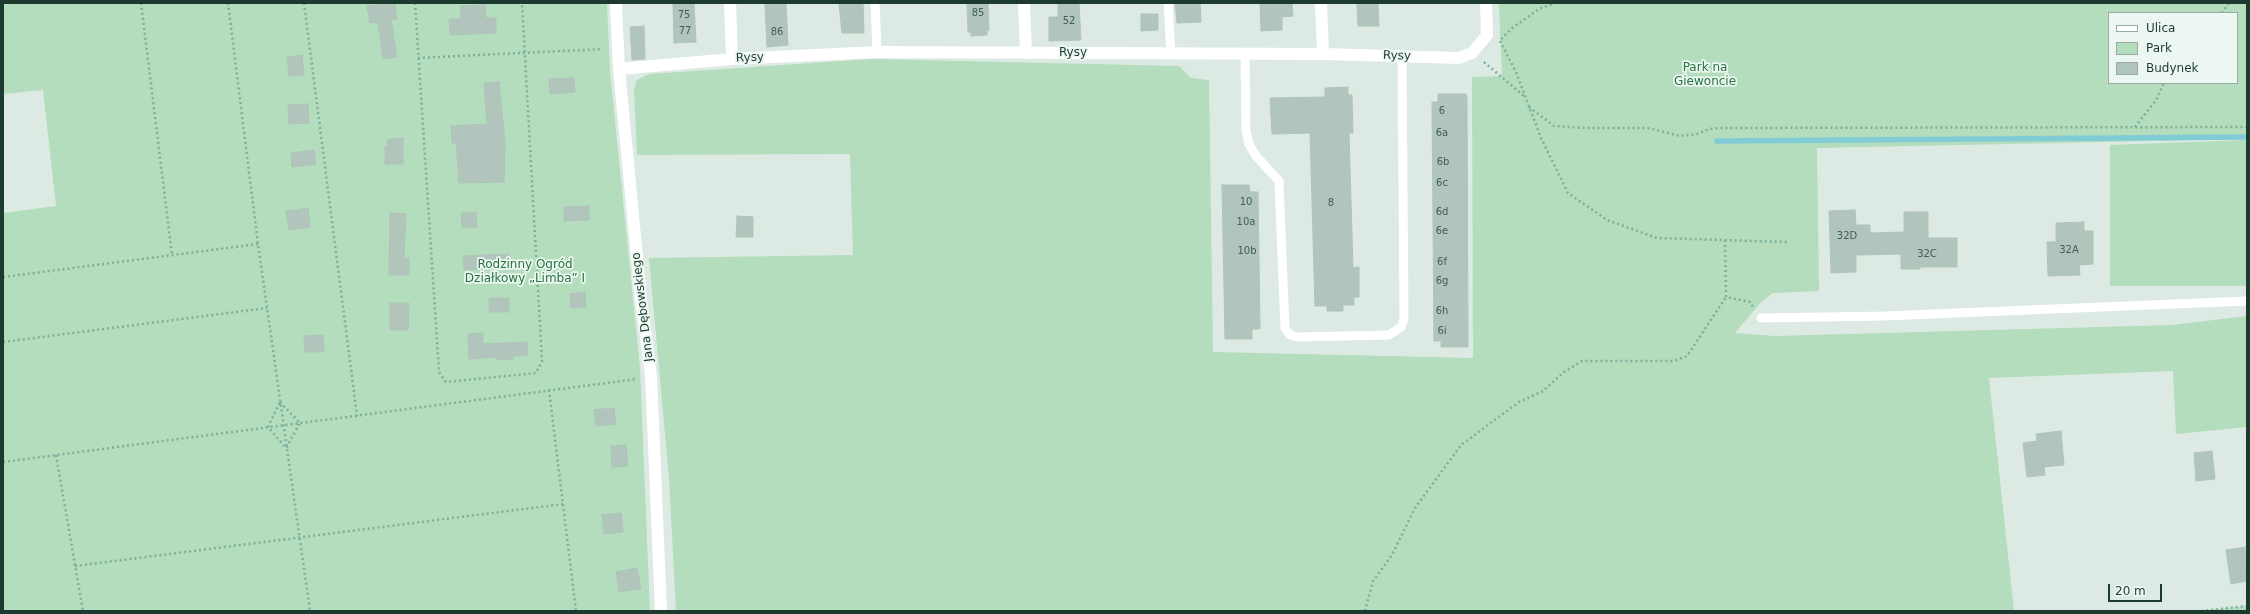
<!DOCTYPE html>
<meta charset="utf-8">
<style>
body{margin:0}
#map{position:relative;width:2250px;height:614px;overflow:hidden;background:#dceae3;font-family:"DejaVu Sans",sans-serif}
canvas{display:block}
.frame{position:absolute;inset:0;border:4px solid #1d3a31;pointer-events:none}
.legend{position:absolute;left:2108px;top:12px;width:130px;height:72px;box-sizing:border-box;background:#edf7f1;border:1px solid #9aaba4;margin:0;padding:5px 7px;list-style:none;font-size:12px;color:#1d3a31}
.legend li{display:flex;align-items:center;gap:8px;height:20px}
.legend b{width:20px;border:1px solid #9aaba4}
.scale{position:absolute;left:2108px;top:584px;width:54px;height:18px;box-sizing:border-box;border:2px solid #1d3a31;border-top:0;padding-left:5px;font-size:12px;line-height:14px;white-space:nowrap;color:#1d3a31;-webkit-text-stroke:3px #edf7f1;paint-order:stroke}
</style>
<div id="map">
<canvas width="2250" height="614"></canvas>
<div class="frame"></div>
<ul class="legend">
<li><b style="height:5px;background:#fff"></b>Ulica</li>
<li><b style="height:11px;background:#b3ddbc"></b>Park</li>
<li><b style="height:11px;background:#b2c5bc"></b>Budynek</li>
</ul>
<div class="scale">20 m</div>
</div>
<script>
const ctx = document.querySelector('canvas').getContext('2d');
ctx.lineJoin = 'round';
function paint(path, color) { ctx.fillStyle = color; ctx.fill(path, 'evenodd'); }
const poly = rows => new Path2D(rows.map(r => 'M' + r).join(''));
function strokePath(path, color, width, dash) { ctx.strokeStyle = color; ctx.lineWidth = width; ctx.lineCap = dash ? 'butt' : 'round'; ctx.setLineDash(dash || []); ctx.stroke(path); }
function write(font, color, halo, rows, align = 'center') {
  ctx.font = font + ' "DejaVu Sans",sans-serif'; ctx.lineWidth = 3.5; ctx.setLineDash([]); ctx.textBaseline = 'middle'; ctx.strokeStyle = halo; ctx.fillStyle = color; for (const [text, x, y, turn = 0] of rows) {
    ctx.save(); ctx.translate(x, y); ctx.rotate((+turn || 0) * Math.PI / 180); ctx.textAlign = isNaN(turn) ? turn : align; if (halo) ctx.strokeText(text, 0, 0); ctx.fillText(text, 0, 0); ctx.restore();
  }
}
const green = poly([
 [3,3,607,3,610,71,640,368,650,611,3,611,3,213,56,206,43,90,3,94],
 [1499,3,2247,3,2247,139,1817,148,1819,291,1773,293,1762,301,1735,333,1775,336,2172,325,2247,316,2247,427,2176,434,2173,371,1989,378,2014,611,676,611,669,478,649,258,853,255,850,154,637,155,634,89,637,80,649,74,872,59,1179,66,1191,78,1209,80,1213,352,1473,358,1472,77,1502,76],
 [2109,13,2237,13,2237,83,2109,83],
 [2247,140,2247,286,2110,286,2110,145],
 [2247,606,2247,611,2201,611]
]);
const stream = poly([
 [1717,141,2247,137]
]);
const building = poly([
 [395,3,397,19,391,20,397,57,383,59,378,22,370,23,367,6,395,3],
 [673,3,694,3,696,42,674,43,673,3],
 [765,3,786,3,788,45,767,47,765,3],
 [863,3,864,33,842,33,839,4,863,3],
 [967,3,988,3,989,30,987,31,987,35,971,36,971,32,968,32,967,3],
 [1058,3,1079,3,1081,40,1049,41,1049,17,1058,17,1058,3],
 [1175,3,1200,3,1201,22,1177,23,1175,3],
 [1260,3,1292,3,1293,16,1282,17,1282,30,1261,31,1260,3],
 [1357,3,1378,3,1379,26,1358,26,1357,3],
 [485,5,486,18,496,18,496,33,450,35,449,19,461,19,460,6,485,5],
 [1141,14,1158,14,1158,30,1141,31,1141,14],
 [644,26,645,59,632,60,630,27,644,26],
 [302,55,304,75,289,76,287,57,302,55],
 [574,78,575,92,550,94,549,79,574,78],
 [499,82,505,143,504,182,459,183,456,143,452,143,451,126,487,124,484,83,499,82],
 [1348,87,1348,95,1352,95,1353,133,1349,133,1353,268,1359,267,1359,297,1354,297,1354,305,1343,305,1343,311,1327,311,1327,306,1315,306,1310,133,1272,134,1270,98,1325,97,1325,88,1348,87],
 [1438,94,1466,94,1467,98,1468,347,1441,347,1441,341,1434,341,1432,102,1438,102,1438,94],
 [308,104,309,123,289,124,288,105,308,104],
 [403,138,403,164,385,164,385,147,388,147,387,140,403,138],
 [314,150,316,164,292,167,291,153,314,150],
 [1222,185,1249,185,1250,192,1258,192,1260,329,1252,329,1252,339,1225,339,1222,185],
 [589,206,589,220,564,221,564,207,589,206],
 [308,208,310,227,289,230,286,211,308,208],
 [1855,210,1856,225,1870,225,1870,233,1904,232,1904,212,1928,212,1928,238,1957,238,1957,267,1920,267,1920,269,1901,269,1901,254,1856,255,1856,272,1831,273,1829,211,1855,210],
 [476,212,477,227,462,228,461,213,476,212],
 [390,213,406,214,404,258,409,258,409,275,389,275,390,213],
 [737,216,753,217,753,237,736,237,737,216],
 [2084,222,2084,231,2093,231,2093,264,2079,265,2080,275,2048,276,2047,242,2056,242,2056,223,2084,222],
 [508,254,509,268,464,270,463,256,508,254],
 [585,292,586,307,571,308,570,294,585,292],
 [489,298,509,298,509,312,489,312,489,298],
 [390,303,409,303,408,330,390,330,390,303],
 [483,333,483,344,527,342,528,355,513,356,513,359,497,360,497,357,469,359,468,334,483,333],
 [323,335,324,352,305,352,304,336,323,335],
 [614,408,616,424,596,426,594,410,614,408],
 [2061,431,2064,465,2044,467,2045,475,2027,477,2023,443,2037,441,2036,434,2061,431],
 [626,445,628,466,612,467,611,446,626,445],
 [2212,451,2215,479,2196,481,2194,453,2212,451],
 [621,513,623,532,604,534,602,515,621,513],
 [2245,547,2247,581,2231,584,2226,550,2245,547],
 [637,568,641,589,619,592,616,572,637,568]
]);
const path = poly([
 [141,3,172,255],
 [228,3,258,244,310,611],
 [304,3,357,416],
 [415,3,439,372,446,382,536,373,542,361,522,3],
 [2222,13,2229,3],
 [1501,39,1511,29,1539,9,1555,3],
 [1500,41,1516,72,1541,138,1568,193,1607,220,1657,238,1787,242],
 [418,58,603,49],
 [1484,62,1524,96],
 [1529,107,1554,126,1587,128,1648,128,1680,136,1697,134,1709,129,1719,128,2247,127],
 [2135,127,2156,100,2164,83],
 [1725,240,1726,297,1750,302,1753,307],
 [3,277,258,244],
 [3,342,267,308],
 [549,390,576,611],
 [280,402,300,423,286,448,268,427,280,402],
 [56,455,83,611],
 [3,462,637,379],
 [75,566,563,504],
 [1365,611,1373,581,1392,555,1415,508,1461,445,1519,402,1543,391,1564,372,1582,361,1674,361,1687,356,1726,297],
 [2201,611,2247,606]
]);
const service = poly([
 [875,3,877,52],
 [1168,3,1171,54],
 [1245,54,1246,131,1249,144,1256,156,1279,181,1285,328,1290,335,1297,337,1389,335,1401,327,1404,319,1402,56],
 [1761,318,1884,316,2247,301]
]);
const minor = poly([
 [616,3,619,69,641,299,651,376,661,611],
 [730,3,732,59],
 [1024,3,1026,53],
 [1321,3,1323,54],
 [619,69,732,59,877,52,1323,54,1459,58,1472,53,1487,35,1486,3]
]);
const numberNames = [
 ["85",978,13],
 ["75",684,15],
 ["52",1069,21],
 ["77",685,31],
 ["86",777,32],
 ["6",1442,111],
 ["6a",1442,133],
 ["6b",1443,162],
 ["6c",1442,183],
 ["10",1246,202],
 ["8",1331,203],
 ["6d",1442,212],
 ["10a",1246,222],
 ["6e",1442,231],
 ["32D",1847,236],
 ["32A",2069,250],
 ["10b",1247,251],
 ["32C",1927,254],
 ["6f",1442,262],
 ["6g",1442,281],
 ["6h",1442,311],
 ["6i",1442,331]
];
const streetNames = [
 ["Rysy",1073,53],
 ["Rysy",1397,56,2],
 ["Rysy",750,58,-3],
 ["Jana Dębowskiego",643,307,-97]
];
const parkNames = [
 ["Park na",1705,68],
 ["Giewoncie",1705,82],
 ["Rodzinny Ogród",525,265],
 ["Działkowy „Limba” I",525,279]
];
paint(green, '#b3ddbc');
strokePath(stream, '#7fccd4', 5.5);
paint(building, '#b2c5bc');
strokePath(building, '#afc4ba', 1);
strokePath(path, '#7ab09c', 2.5, [2, 3]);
strokePath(service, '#fff', 9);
strokePath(minor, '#fff', 12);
write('10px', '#425d54', null, numberNames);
write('12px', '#1d3a31', '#edf7f1', streetNames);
write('12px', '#25733e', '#edf7f1', parkNames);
</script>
